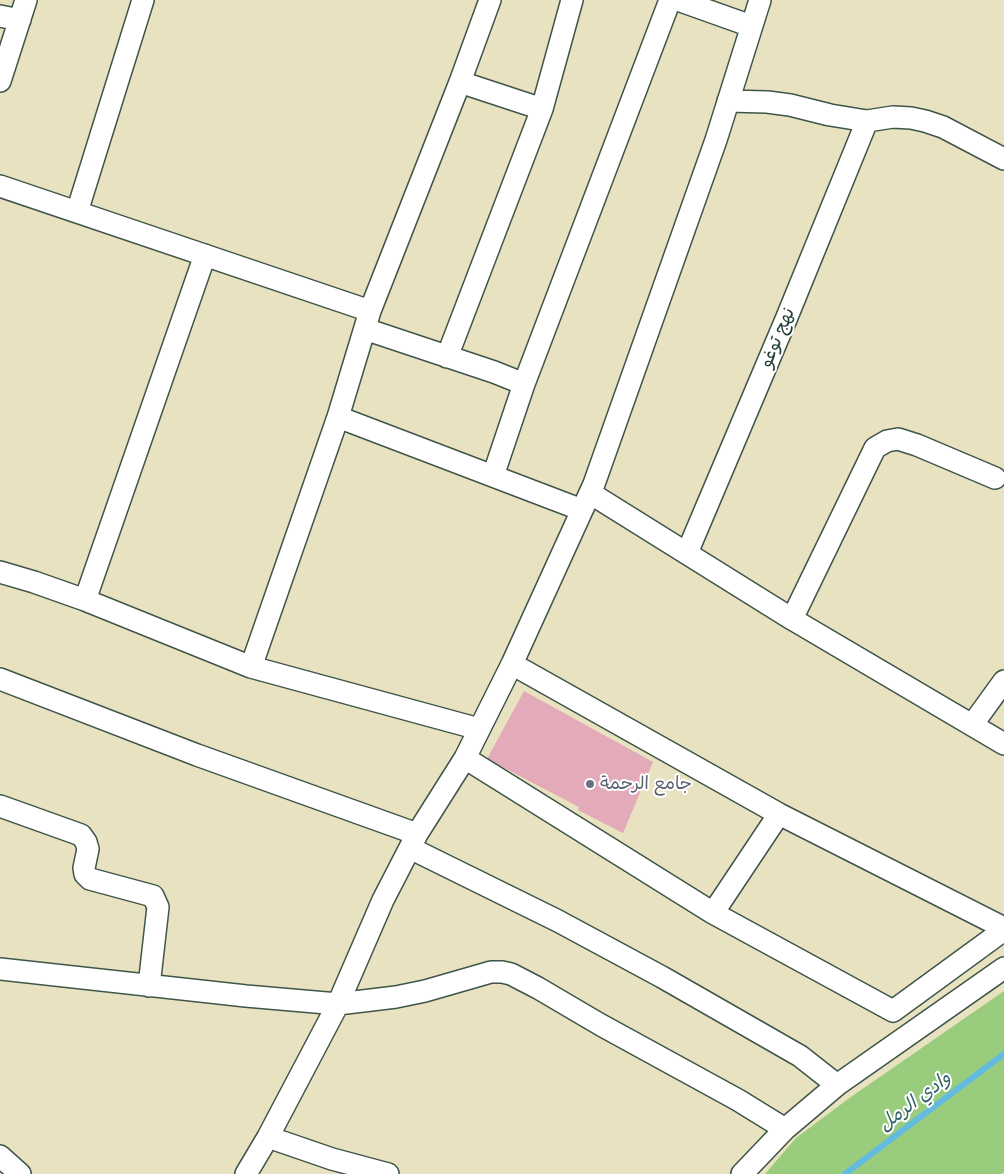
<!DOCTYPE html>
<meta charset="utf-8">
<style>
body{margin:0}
canvas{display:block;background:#e9e2c0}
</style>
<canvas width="1004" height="1174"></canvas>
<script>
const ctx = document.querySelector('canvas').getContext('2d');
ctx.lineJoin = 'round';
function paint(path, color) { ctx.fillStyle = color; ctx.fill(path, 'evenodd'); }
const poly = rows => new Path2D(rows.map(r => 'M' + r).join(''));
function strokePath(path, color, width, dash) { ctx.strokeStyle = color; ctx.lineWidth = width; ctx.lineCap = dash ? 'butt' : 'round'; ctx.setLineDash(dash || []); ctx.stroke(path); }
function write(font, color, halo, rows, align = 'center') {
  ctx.font = font + ' "Balsamiq Sans","Playpen Sans Arabic",sans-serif'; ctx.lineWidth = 4; ctx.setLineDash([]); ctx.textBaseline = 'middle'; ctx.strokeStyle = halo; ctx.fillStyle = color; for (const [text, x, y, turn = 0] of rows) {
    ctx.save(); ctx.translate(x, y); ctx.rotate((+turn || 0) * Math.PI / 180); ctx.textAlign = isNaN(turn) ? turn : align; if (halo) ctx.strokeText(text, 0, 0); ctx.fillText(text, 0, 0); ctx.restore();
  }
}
const green = poly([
 [1004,991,1004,1172,1002,1174,765,1174,796,1138,848,1099]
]);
const stream = poly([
 [845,1174,1004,1054]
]);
const building = poly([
 [524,691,653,762,623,833,578,810,579,807,487,759]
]);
const minor = poly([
 [678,0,751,26],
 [0,16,20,20],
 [0,81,26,0],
 [460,82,542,109],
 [728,101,767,102,790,105,830,115,867,121,893,117,911,118,925,121,943,127,1004,159],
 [0,186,370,311],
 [77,212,143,0],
 [365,329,494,372,524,384,670,0],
 [447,357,542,109,572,0],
 [338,417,582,510],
 [493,476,524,384],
 [590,493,792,619,1004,744],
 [687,553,787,317,867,121],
 [0,572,34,582,85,600,251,667,479,729],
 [85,600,205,255],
 [792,619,875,448,887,441,898,439,917,445,995,478],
 [512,664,779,814,1004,928],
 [251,667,338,417,370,311,460,82,490,0],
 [0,679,197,755,417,834],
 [972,725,1004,681],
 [465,758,713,913,893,1011,1004,930],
 [0,806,81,835,86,842,88,849,84,868,85,874,90,879,153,896,158,907,149,986],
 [410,848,558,921,662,977,800,1056,837,1085],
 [713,913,779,814],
 [0,969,246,996,338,1004,396,997,425,991,491,972,502,972,511,974,538,988,601,1025,738,1100,785,1129,742,1174],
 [785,1129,837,1085,1004,968],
 [268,1137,332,1159,388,1174],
 [0,1156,20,1174],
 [246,1174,268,1137,338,1004,383,900,417,834,465,758,512,664,594,484,716,140,760,0]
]);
const markers = [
 [590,784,5,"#6b7280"]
];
const streetNames = [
 ["نهج توغو",778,338,-67]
];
const worshipNames = [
 ["جامع الرحمة",600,784]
];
const waterNames = [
 ["وادي الرمل",915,1102,-37]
];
paint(green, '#99cc7d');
strokePath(stream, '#63bce0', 6);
paint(building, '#e3aaba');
strokePath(minor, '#3d5649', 24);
strokePath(minor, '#fff', 21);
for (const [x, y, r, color] of markers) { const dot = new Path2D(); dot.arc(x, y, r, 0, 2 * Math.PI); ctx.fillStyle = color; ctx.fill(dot); strokePath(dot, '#fff', 2); }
write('18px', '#1f3d34', '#fff', streetNames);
write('18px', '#5b616d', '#fff', worshipNames, 'left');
write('italic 19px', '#336368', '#fff', waterNames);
</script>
